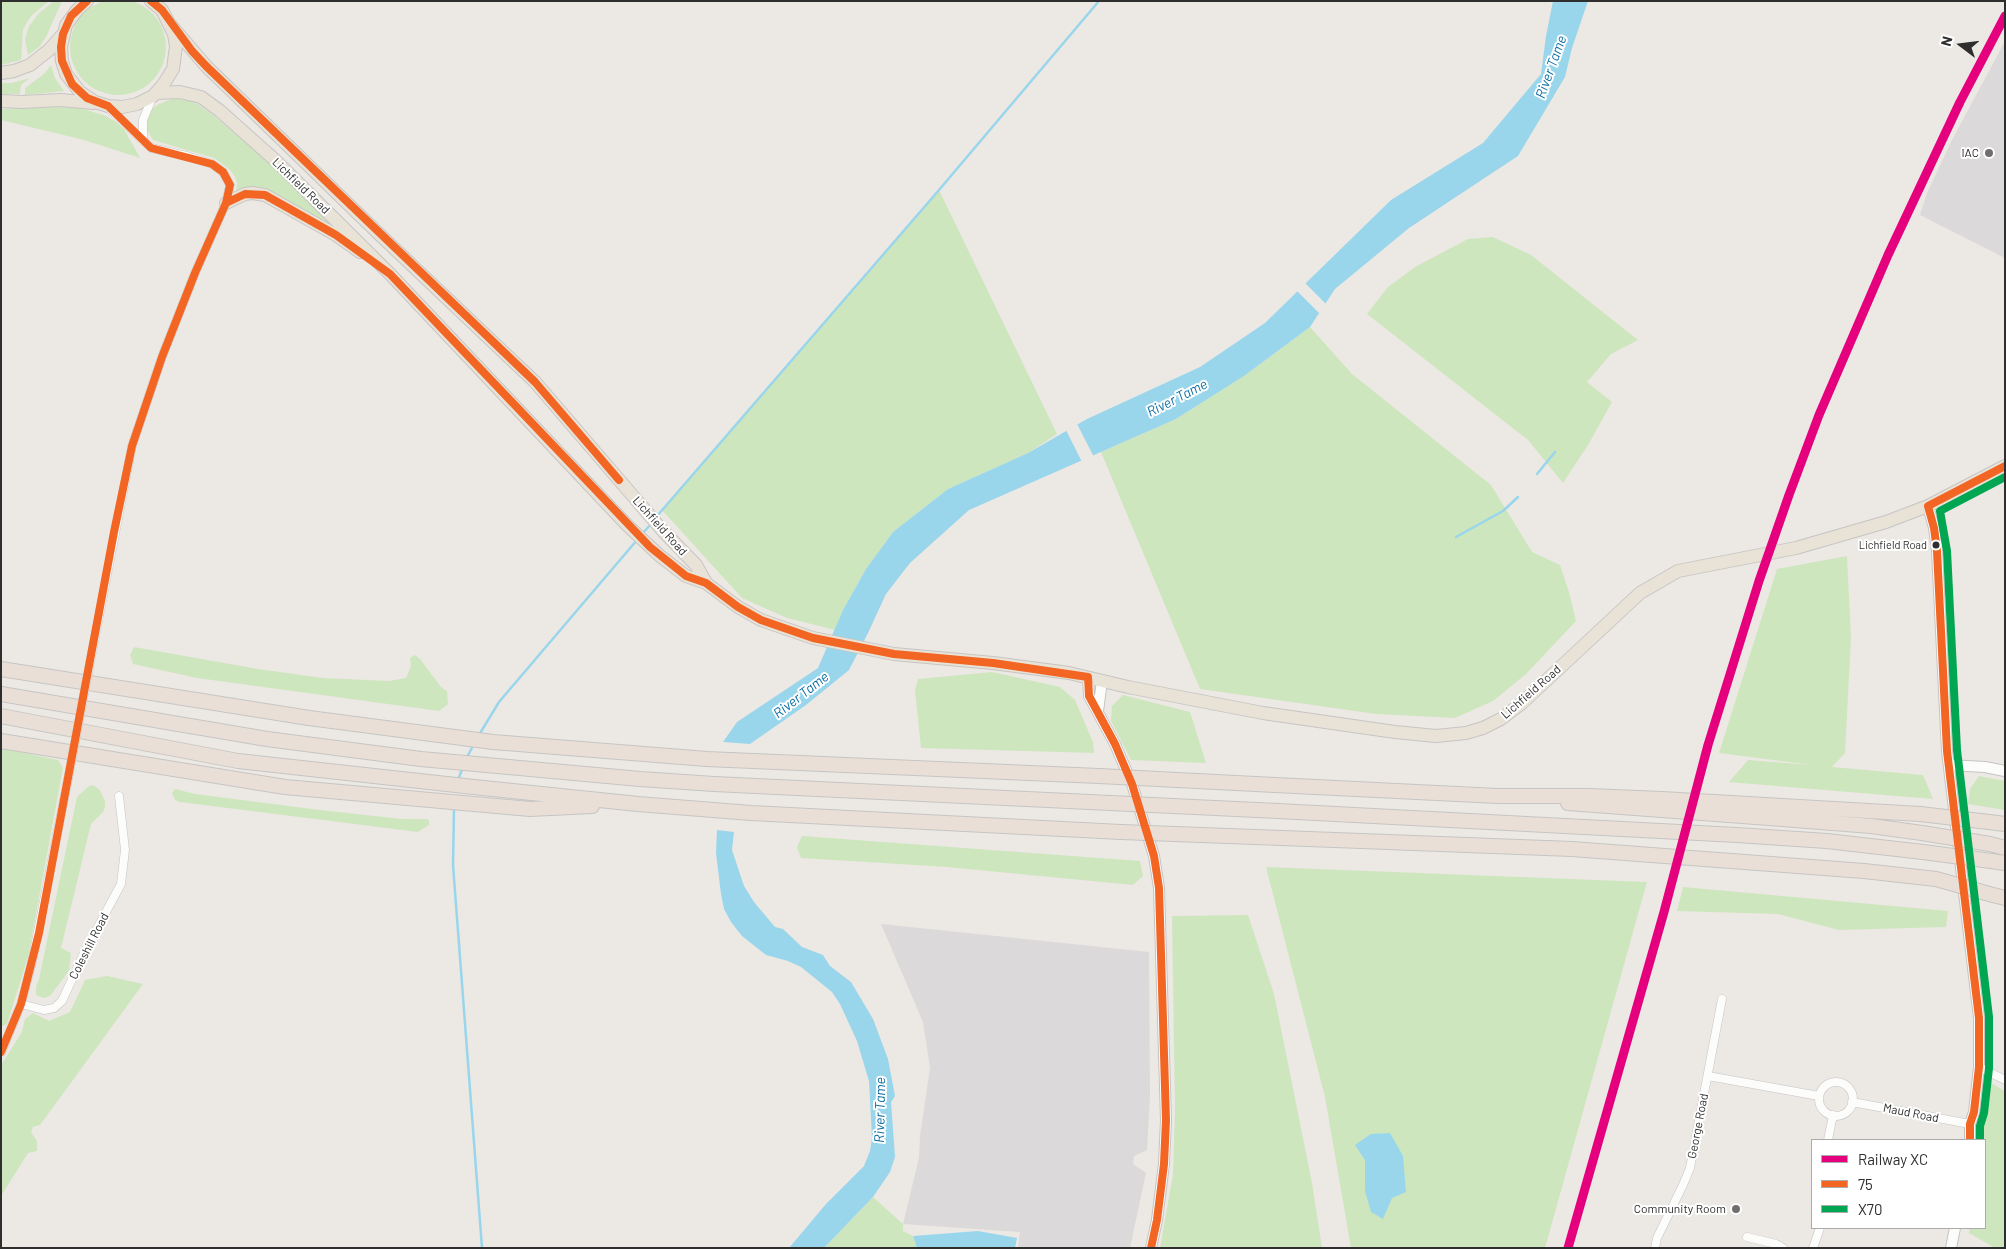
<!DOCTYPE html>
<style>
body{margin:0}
#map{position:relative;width:2006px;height:1249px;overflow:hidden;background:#ece8e4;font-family:Barlow,sans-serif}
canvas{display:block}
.frame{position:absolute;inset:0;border:2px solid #2e2e2e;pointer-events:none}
.legend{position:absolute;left:1811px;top:1139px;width:175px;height:90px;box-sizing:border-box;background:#fff;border:1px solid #ababab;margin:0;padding:6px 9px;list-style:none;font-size:15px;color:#2e2e2e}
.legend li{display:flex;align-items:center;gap:10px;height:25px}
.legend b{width:25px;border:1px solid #ababab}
.north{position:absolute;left:1936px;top:20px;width:50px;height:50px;-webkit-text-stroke:4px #fff;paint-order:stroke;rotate:285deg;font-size:14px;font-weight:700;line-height:20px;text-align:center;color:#2e2e2e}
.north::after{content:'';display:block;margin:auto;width:18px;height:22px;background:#2e2e2e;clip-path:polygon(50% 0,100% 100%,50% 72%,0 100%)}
</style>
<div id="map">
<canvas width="2006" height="1249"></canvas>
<div class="frame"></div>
<ul class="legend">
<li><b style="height:6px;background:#e5007d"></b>Railway XC</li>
<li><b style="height:6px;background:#f26522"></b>75</li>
<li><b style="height:6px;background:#00a651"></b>X70</li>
</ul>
<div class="north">N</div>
</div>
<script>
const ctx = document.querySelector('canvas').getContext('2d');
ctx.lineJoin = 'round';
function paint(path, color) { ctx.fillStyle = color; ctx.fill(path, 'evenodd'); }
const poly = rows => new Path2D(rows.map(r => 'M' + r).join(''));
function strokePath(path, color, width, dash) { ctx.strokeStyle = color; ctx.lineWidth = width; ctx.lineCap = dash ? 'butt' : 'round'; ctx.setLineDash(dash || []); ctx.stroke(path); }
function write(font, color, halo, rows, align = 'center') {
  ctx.font = font + ' Barlow,sans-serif'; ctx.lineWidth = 4; ctx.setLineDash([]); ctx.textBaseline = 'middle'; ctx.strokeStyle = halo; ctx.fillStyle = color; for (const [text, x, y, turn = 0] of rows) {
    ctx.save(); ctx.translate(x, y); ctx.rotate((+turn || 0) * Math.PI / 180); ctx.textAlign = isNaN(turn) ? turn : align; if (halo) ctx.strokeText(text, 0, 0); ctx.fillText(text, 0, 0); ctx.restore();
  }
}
const industrial = poly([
 [2005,41,2005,258,1920,215,1927,193,1951,142],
 [881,924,1149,952,1150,1096,1147,1150,1134,1156,1133,1164,1146,1173,1130,1248,1018,1248,1020,1232,903,1224,919,1158,920,1136,930,1068,923,1022]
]);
const green = poly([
 '70 47a48 48 0 1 1 96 0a48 48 0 1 1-96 0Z',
 [1,1,49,1,32,15,26,24,23,30,21,60,1,65],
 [54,1,62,1,46,37,39,47,28,55,25,39,29,26,39,13],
 [51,65,55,78,64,91,25,95,25,88,44,74],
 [30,78,21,85,20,94,1,94,1,83,12,83],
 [174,98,193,101,213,115,285,176,339,230,266,190,236,193,237,183,235,177,229,169,214,158,153,140,146,128,147,116,151,110,157,105],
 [55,107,80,108,106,116,116,122,124,129,140,158,84,140,1,120,1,109],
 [939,190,1057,434,1028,453,948,489,893,532,866,569,843,610,835,630,787,618,742,598,662,510],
 [1493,237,1531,255,1638,340,1611,354,1587,382,1612,402,1588,445,1563,483,1528,440,1367,314,1388,287,1415,267,1468,239],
 [1310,327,1352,374,1491,485,1532,552,1560,565,1569,592,1576,621,1526,674,1493,701,1455,718,1376,714,1200,689,1101,452,1176,419,1244,376],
 [1847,556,1851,638,1845,753,1832,767,1923,775,1933,799,1729,782,1748,760,1812,765,1719,753,1777,569],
 [134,647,258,669,323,678,389,681,406,678,411,666,410,658,415,655,420,659,441,687,447,691,448,704,439,711,197,678,133,664,130,655],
 [992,672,1060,687,1075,700,1093,742,1094,753,921,748,915,690,918,679],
 [1123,695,1190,712,1206,763,1131,760,1111,721,1112,706],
 [1,748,58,760,63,768,28,957,7,1024,1,1027],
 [1979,776,2005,781,2005,810,1968,804,1970,789],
 [93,785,100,790,105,801,105,807,103,812,91,824,61,948,71,953,69,971,50,996,44,998,36,995,36,987,39,979,77,797,89,786],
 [175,789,195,794,320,810,402,819,426,819,429,820,429,825,418,832,180,802,175,800,172,793],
 [802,836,1140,861,1143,876,1133,885,947,867,801,858,797,847],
 [1266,867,1647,882,1545,1248,1351,1248,1325,1097],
 [1683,887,1948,911,1946,927,1839,930,1778,914,1677,911],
 [1248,915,1274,994,1312,1183,1322,1248,1160,1248,1173,1174,1175,1109,1172,916],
 [107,976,143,984,40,1125,33,1127,31,1132,37,1141,37,1151,28,1153,1,1196,1,1065,22,1032,25,1019,33,1013,49,1021,70,1012,85,980],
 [1991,1083,2005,1091,2005,1248,1995,1248,1969,1233,1970,1228,1985,1228,1985,1140,1982,1140],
 [873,1197,903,1224,903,1231,913,1236,917,1248,824,1248]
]);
const water = poly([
 [1553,1,1588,1,1572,48,1565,77,1518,156,1409,228,1335,289,1310,327,1244,376,1176,419,969,510,910,563,886,594,868,633,849,670,806,705,750,744,723,742,737,722,818,668,843,610,866,569,893,532,948,489,1028,453,1087,419,1200,367,1265,323,1391,200,1483,143,1541,74,1546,36],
 [717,830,734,832,732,850,744,886,754,902,775,927,783,929,802,947,823,955,830,966,851,982,873,1019,888,1059,895,1096,891,1102,895,1157,890,1172,873,1197,824,1248,789,1248,826,1204,864,1166,870,1151,872,1138,869,1081,857,1041,840,1004,832,992,801,967,788,961,766,955,742,936,731,922,724,909,721,894,716,853],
 [1390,1133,1403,1156,1406,1192,1392,1198,1383,1219,1371,1212,1365,1191,1365,1160,1355,1145,1371,1134],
 [978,1231,1017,1238,1015,1248,917,1248,913,1236]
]);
const pier = poly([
 [1304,282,1327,305,1321,315,1296,290],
 [1076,422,1094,457,1082,462,1065,428]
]);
const stream = poly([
 [1537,474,1555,452],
 [657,516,939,190,1099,1],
 [642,534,652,523],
 [1456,537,1503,511,1518,497],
 [479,735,499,702,637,540],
 [466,759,474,744],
 [458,780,463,767],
 [454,808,453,865,482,1248]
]);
const minor = poly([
 [143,141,143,120,153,96],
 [92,652,132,446,162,357,195,273,226,203,230,185,223,172,212,164,187,156,151,148,108,107],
 [21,1004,44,1010,54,1008,62,1001,84,953,121,884,125,850,119,796],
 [1,1053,21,1004,32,962,68,779],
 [1979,1067,2005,1080],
 [1708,1076,1819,1096],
 '1819 1099a17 17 0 1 1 34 0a17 17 0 1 1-34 0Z',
 [1852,1102,1970,1124],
 [1828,1140,1833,1115],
 [1747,1237,1776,1244,1783,1248],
 [1655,1248,1657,1238,1683,1185,1690,1168,1722,999],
 [1813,1248,1820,1228]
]);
const secondary = poly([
 [1928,506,1934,528,1937,551,1947,751,1979,1018,1979,1067,1974,1112,1970,1124,1970,1140],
 [1088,677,1089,696,1115,744,1132,784,1154,856,1159,888,1166,1120,1164,1164,1157,1220,1151,1248],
 [1098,711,1102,681],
 [1949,765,1985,767,2005,771],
 [1951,1248,1955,1228]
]);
const trunk = poly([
 [87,1,78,9,66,25,61,47,62,61,66,74,80,92,95,102,108,106,122,107,137,104,153,96,163,85,173,69,176,46,174,34,162,10,151,1],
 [170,24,206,66,379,234,535,382,663,531,696,565,706,583],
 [1,73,14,71,30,65,49,50,63,34],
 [156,93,180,92,201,97,220,111,275,160,390,274,627,525,660,556,686,576,706,583,738,607,761,620,813,638,894,654,993,663,1069,673,1128,687,1263,713,1395,732,1436,736,1466,733,1483,728,1501,719,1522,703,1640,593,1678,571,1796,548,1886,522,1928,506,2005,466],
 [1,101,22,102,61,100,93,103],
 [226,203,245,194,252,193,265,195,336,235,360,252]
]);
const motorway = poly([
 [1,669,309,718,493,742,707,759,1099,776],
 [1,694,267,739,421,759,640,779,714,784,1110,803],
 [1,716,238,761,474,787,638,804,751,813,1121,832],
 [1,741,285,787,530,809,592,806],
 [1275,785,1498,796,1589,796,1662,799,1920,814],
 [1568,803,1769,818,1871,826,1922,833],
 [1278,811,1737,835,1827,841,1923,852],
 [1989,822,2005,824],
 [1282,838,1572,849,1864,871,1936,879],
 [1990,844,2005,848],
 [1991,861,2005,863],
 [1993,895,2005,898]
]);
const minorBridge = poly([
 [68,779,92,652]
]);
const motorwayBridge = poly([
 [1099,776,1275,785],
 [1110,803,1278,811],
 [1920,814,1989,822],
 [1121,832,1282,838],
 [1922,833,1990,844],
 [1923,852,1991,861],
 [1936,879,1993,895]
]);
const bus1 = poly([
 [151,1,162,10,192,51,206,66,535,382,619,480],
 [226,203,245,194,265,195,336,235,390,274,650,547,686,576,706,583,738,607,761,620,813,638,894,654,993,663,1088,677,1089,696,1115,744,1132,784,1154,856,1159,888,1166,1120,1164,1164,1157,1220,1151,1248],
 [1,1052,21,1004,39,933,114,532,132,446,162,357,195,273,226,203,230,185,223,172,212,164,151,148,108,106,87,98,72,84,62,61,61,47,63,34,71,16,87,1],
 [1970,1140,1970,1124,1974,1112,1979,1067,1979,1018,1947,751,1937,551,1934,528,1928,506,2005,466]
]);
const bus2 = poly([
 [1980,1140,1980,1126,1984,1113,1989,1068,1989,1017,1957,750,1947,551,1940,511,2005,477]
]);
const rail1 = poly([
 [1568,1248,1664,912,1708,745,1759,581,1789,495,1819,415,1888,255,1960,102,2005,16]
]);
const markers = [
 [1989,153,5,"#706f6e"],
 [1936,545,4.5,"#2e2e2e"],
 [1736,1209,5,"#706f6e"]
];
const busNames = [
 ["Lichfield Road",1927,545]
];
const poiNames = [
 ["IAC",1979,153],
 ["Community Room",1726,1209]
];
const streetNames = [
 ["Lichfield Road",301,186,44],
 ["Lichfield Road",660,526,48],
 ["Lichfield Road",1531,692,-41],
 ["Coleshill Road",89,946,-63],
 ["Maud Road",1911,1113,11],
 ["George Road",1698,1126,-79]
];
const waterNames = [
 ["River Tame",1551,67,-70],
 ["River Tame",1177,398,-27],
 ["River Tame",801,695,-38],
 ["River Tame",880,1110,-89]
];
paint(industrial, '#dcd9db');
paint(green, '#cee6be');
paint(water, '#99d6ec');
paint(pier, '#ece8e4');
strokePath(stream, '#99d6ec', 2.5);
strokePath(minor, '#c5c4c5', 9);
strokePath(secondary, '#c5c4c5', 12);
strokePath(trunk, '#c6c5c4', 14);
strokePath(motorway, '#c6c5c4', 16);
strokePath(minor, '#fcfcfb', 8);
strokePath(secondary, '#fcfcfb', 10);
strokePath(trunk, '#e9e2d6', 12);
strokePath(motorway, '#eadfd6', 14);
strokePath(minorBridge, '#c5c4c5', 9, []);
strokePath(motorwayBridge, '#c6c5c4', 16, []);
strokePath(minorBridge, '#fcfcfb', 8);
strokePath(motorwayBridge, '#eadfd6', 14);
strokePath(bus1, '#f26522', 8);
strokePath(bus2, '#00a651', 8);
strokePath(rail1, '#e5007d', 9);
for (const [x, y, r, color] of markers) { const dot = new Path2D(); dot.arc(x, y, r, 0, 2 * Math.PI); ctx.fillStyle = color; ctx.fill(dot); strokePath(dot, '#fff', 2); }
write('11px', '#2e2e2e', '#fff', busNames, 'right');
write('12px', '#2e2e2e', '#fff', poiNames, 'right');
write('12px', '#2e2e2e', '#fff', streetNames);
write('italic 14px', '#0d6fa3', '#fff', waterNames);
</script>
